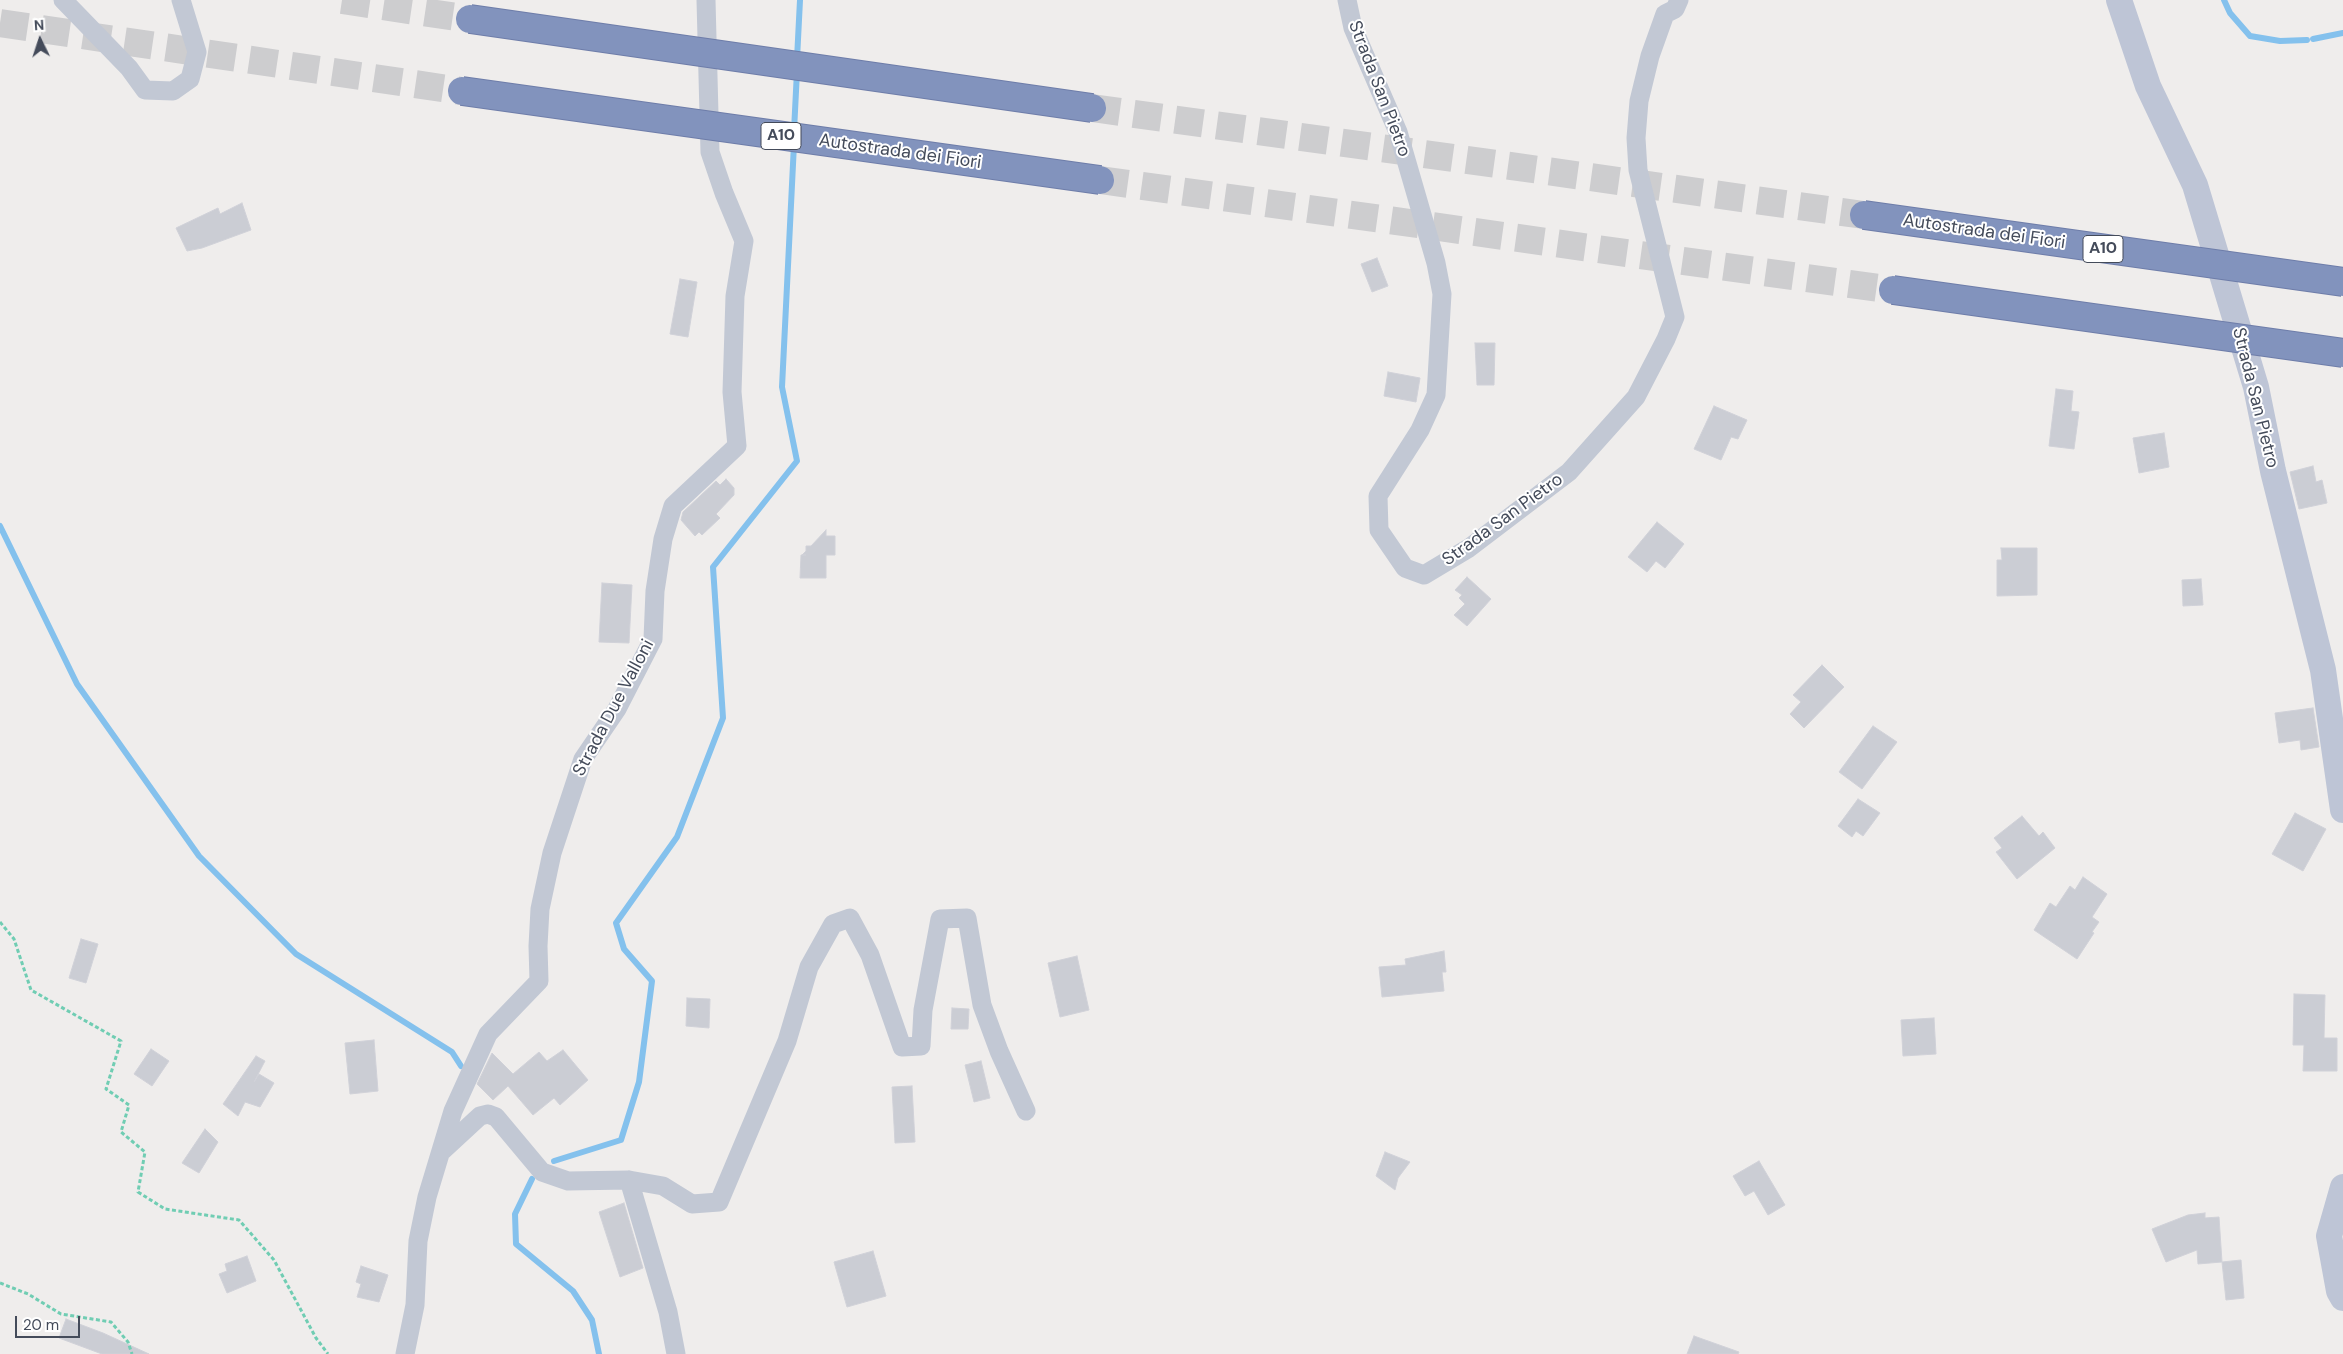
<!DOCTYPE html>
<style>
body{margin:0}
#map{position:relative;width:2343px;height:1354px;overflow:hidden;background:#efedec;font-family:"DM Sans",sans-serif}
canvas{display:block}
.north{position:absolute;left:15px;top:15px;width:50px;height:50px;-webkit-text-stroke:4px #fff;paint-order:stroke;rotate:356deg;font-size:14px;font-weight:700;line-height:20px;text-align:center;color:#444b5a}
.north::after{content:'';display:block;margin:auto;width:18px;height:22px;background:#444b5a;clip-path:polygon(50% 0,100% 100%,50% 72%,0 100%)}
.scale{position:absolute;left:15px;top:1316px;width:65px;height:22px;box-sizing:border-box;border:2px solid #444b5a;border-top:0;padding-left:6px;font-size:15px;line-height:18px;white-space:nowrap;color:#444b5a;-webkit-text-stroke:4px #fff;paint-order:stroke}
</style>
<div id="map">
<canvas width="2343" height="1354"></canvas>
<div class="north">N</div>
<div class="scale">20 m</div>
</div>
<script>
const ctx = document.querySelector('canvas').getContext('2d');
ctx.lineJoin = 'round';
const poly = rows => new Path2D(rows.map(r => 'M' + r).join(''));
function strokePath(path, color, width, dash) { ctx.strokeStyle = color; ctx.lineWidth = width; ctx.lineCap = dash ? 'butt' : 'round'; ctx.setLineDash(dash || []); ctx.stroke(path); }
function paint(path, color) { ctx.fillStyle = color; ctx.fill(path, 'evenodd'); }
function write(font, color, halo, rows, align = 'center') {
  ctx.font = font + ' "DM Sans",sans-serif'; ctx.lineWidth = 4; ctx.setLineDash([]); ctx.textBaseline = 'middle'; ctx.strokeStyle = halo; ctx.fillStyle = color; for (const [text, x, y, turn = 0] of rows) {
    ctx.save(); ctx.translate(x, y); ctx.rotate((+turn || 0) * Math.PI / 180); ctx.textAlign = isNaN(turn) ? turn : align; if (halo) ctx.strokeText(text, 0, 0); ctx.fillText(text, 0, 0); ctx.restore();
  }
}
const stream = poly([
 [2224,0,2230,13,2250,36,2280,41,2307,40],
 [2313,39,2343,33],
 [797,59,800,0],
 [794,131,797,71],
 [0,526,77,684,199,856,296,954,452,1052,461,1066],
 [554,1161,621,1140,639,1082,652,981,624,949,616,923,677,837,723,718,713,567,797,461,782,387,794,144],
 [532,1179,515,1214,516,1244,573,1291,592,1320,599,1354]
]);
const building = poly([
 [242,203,251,230,202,248,187,251,176,228,218,208,220,214,242,203],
 [1377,258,1388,286,1372,292,1361,264,1377,258],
 [680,279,697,282,688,337,670,334,680,279],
 [1475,343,1495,343,1494,385,1477,385,1475,343],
 [1388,372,1420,378,1416,402,1384,396,1388,372],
 [2056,389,2073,391,2071,411,2079,412,2074,449,2049,446,2056,389],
 [1714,406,1747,420,1738,439,1731,437,1721,460,1694,449,1714,406],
 [2164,433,2169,467,2139,473,2133,438,2164,433],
 [2313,466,2316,482,2322,480,2327,503,2299,509,2290,472,2313,466],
 [726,479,734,488,734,495,716,514,720,518,702,535,699,532,695,536,681,520,683,512,716,481,720,485,726,479],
 [1657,522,1684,544,1665,568,1656,561,1647,572,1628,557,1657,522],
 [826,530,826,536,835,536,835,555,826,555,826,578,800,578,801,555,806,555,802,555,806,551,806,546,811,546,826,530],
 [2001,548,2037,548,2037,595,1997,596,1997,560,2002,560,2001,548],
 [1467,577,1491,599,1467,626,1454,615,1465,604,1459,598,1462,595,1455,590,1467,577],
 [2201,579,2203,605,2183,606,2182,580,2201,579],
 [602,583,632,585,629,643,599,642,602,583],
 [1822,665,1844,687,1804,728,1790,714,1801,702,1793,695,1822,665],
 [2313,708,2319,747,2301,750,2300,740,2279,743,2275,713,2313,708],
 [1873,726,1897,742,1862,789,1839,772,1873,726],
 [1858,799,1880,813,1863,836,1856,831,1852,837,1838,826,1858,799],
 [2295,813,2326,829,2303,871,2272,854,2295,813],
 [2022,816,2039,836,2043,832,2055,848,2017,879,1996,852,2002,848,1994,838,2022,816],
 [2083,877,2107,894,2092,917,2099,922,2092,932,2094,933,2077,959,2034,930,2050,903,2056,907,2070,886,2075,890,2083,877],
 [81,939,98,944,86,983,69,978,81,939],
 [1444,951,1446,972,1442,972,1444,991,1382,997,1379,967,1406,965,1405,959,1444,951],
 [1077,956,1089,1010,1060,1017,1048,963,1077,956],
 [2294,994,2325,995,2324,1038,2337,1038,2337,1071,2303,1071,2304,1045,2293,1045,2294,994],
 [687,998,710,999,709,1028,686,1026,687,998],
 [952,1008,969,1009,968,1029,951,1029,952,1008],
 [1934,1018,1936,1054,1903,1056,1901,1020,1934,1018],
 [374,1040,378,1091,350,1094,345,1043,374,1040],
 [151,1049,169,1061,152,1086,134,1074,151,1049],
 [563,1050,588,1080,560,1105,554,1098,533,1115,508,1086,493,1100,477,1084,492,1053,513,1074,539,1052,547,1061,563,1050],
 [256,1056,265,1061,254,1082,259,1074,274,1083,260,1107,245,1102,238,1116,223,1104,256,1056],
 [981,1061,990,1098,974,1102,965,1065,981,1061],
 [912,1086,915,1142,895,1143,892,1087,912,1086],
 [205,1129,218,1142,199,1173,182,1163,205,1129],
 [1385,1152,1410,1162,1398,1178,1395,1190,1376,1176,1385,1152],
 [1759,1161,1785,1205,1768,1215,1754,1191,1745,1196,1733,1176,1759,1161],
 [624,1203,643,1268,620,1277,599,1212,624,1203],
 [2205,1213,2205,1218,2219,1217,2222,1262,2241,1260,2244,1298,2226,1300,2222,1262,2198,1264,2197,1250,2166,1262,2152,1229,2188,1215,2205,1213],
 [873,1251,886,1296,847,1307,834,1262,873,1251],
 [247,1256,256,1281,227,1293,219,1274,227,1271,225,1264,247,1256],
 [361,1266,388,1275,379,1302,357,1297,361,1284,356,1282,361,1266],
 [66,1319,103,1333,149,1354,102,1354,59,1338,66,1319],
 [1694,1336,1739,1352,1738,1354,1687,1354,1694,1336]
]);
const highwayTunnel = poly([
 [342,0,470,19],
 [0,23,462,91],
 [1092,108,1864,215],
 [1100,180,1893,290]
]);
const path = poly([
 [0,922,14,939,31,990,121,1041,106,1089,129,1105,121,1132,145,1152,138,1192,165,1209,239,1220,274,1260,316,1338,328,1354],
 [0,1283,28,1294,61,1314,111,1322,128,1342,132,1354]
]);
const street = poly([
 [63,0,129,68,145,90,173,91,190,79,197,52,181,0],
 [1347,0,1353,28,1398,132,1436,263,1442,294,1436,395,1420,430,1378,496,1379,530,1405,568,1424,575,1469,548,1569,472,1636,397,1666,339,1675,317,1638,170,1636,138,1639,101,1650,56,1665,14,1675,9,1679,0],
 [441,1152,480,1116,488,1114,496,1117,542,1172,568,1181,629,1180,663,1186,692,1204,719,1202,787,1041,809,967,833,924,850,918,870,955,902,1047,921,1046,923,1010,940,919,967,918,982,1005,999,1051,1026,1111],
 [629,1180,668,1312,676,1354],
 [405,1354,415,1305,418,1241,427,1197,453,1111,488,1034,539,981,538,946,540,909,552,853,583,759,617,709,653,639,655,591,663,539,673,506,737,446,732,392,735,296,744,241,724,193,710,152,706,0]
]);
const secondary = poly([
 [2119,0,2148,86,2195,185,2256,387,2273,471,2323,670,2343,810],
 [2343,1187,2329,1236,2339,1291,2343,1298]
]);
const highwayBridge = poly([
 [470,19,1092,108],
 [462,91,1100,180],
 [1864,215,2343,282],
 [1893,290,2343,353]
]);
const shields = [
 [781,136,40],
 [2103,249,40]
];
const shieldNames = [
 ["A10",781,136],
 ["A10",2103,249]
];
const streetNames = [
 ["Strada San Pietro",1379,89,69],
 ["Autostrada dei Fiori",900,152,8],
 ["Autostrada dei Fiori",1984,232,8],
 ["Strada San Pietro",2255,398,76],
 ["Strada San Pietro",1503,520,-36],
 ["Strada Due Valloni",614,708,-62]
];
strokePath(stream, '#84c1ed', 6);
paint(building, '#cbcdd4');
strokePath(building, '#d0d1d8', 1);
strokePath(highwayTunnel, '#cdcdcf', 28, [28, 14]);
strokePath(path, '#70cdb3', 3, [4, 2.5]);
strokePath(street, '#c2c8d4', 19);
strokePath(secondary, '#bec5d6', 26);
strokePath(highwayBridge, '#6e7da9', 30, []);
strokePath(highwayBridge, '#8293bd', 28);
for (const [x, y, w] of shields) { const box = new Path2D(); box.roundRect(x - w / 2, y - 13.5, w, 27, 4); ctx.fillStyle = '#fff'; ctx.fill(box); strokePath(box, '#444b5a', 1); }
write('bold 16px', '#444b5a', null, shieldNames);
write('18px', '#444b5a', '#fff', streetNames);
</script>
